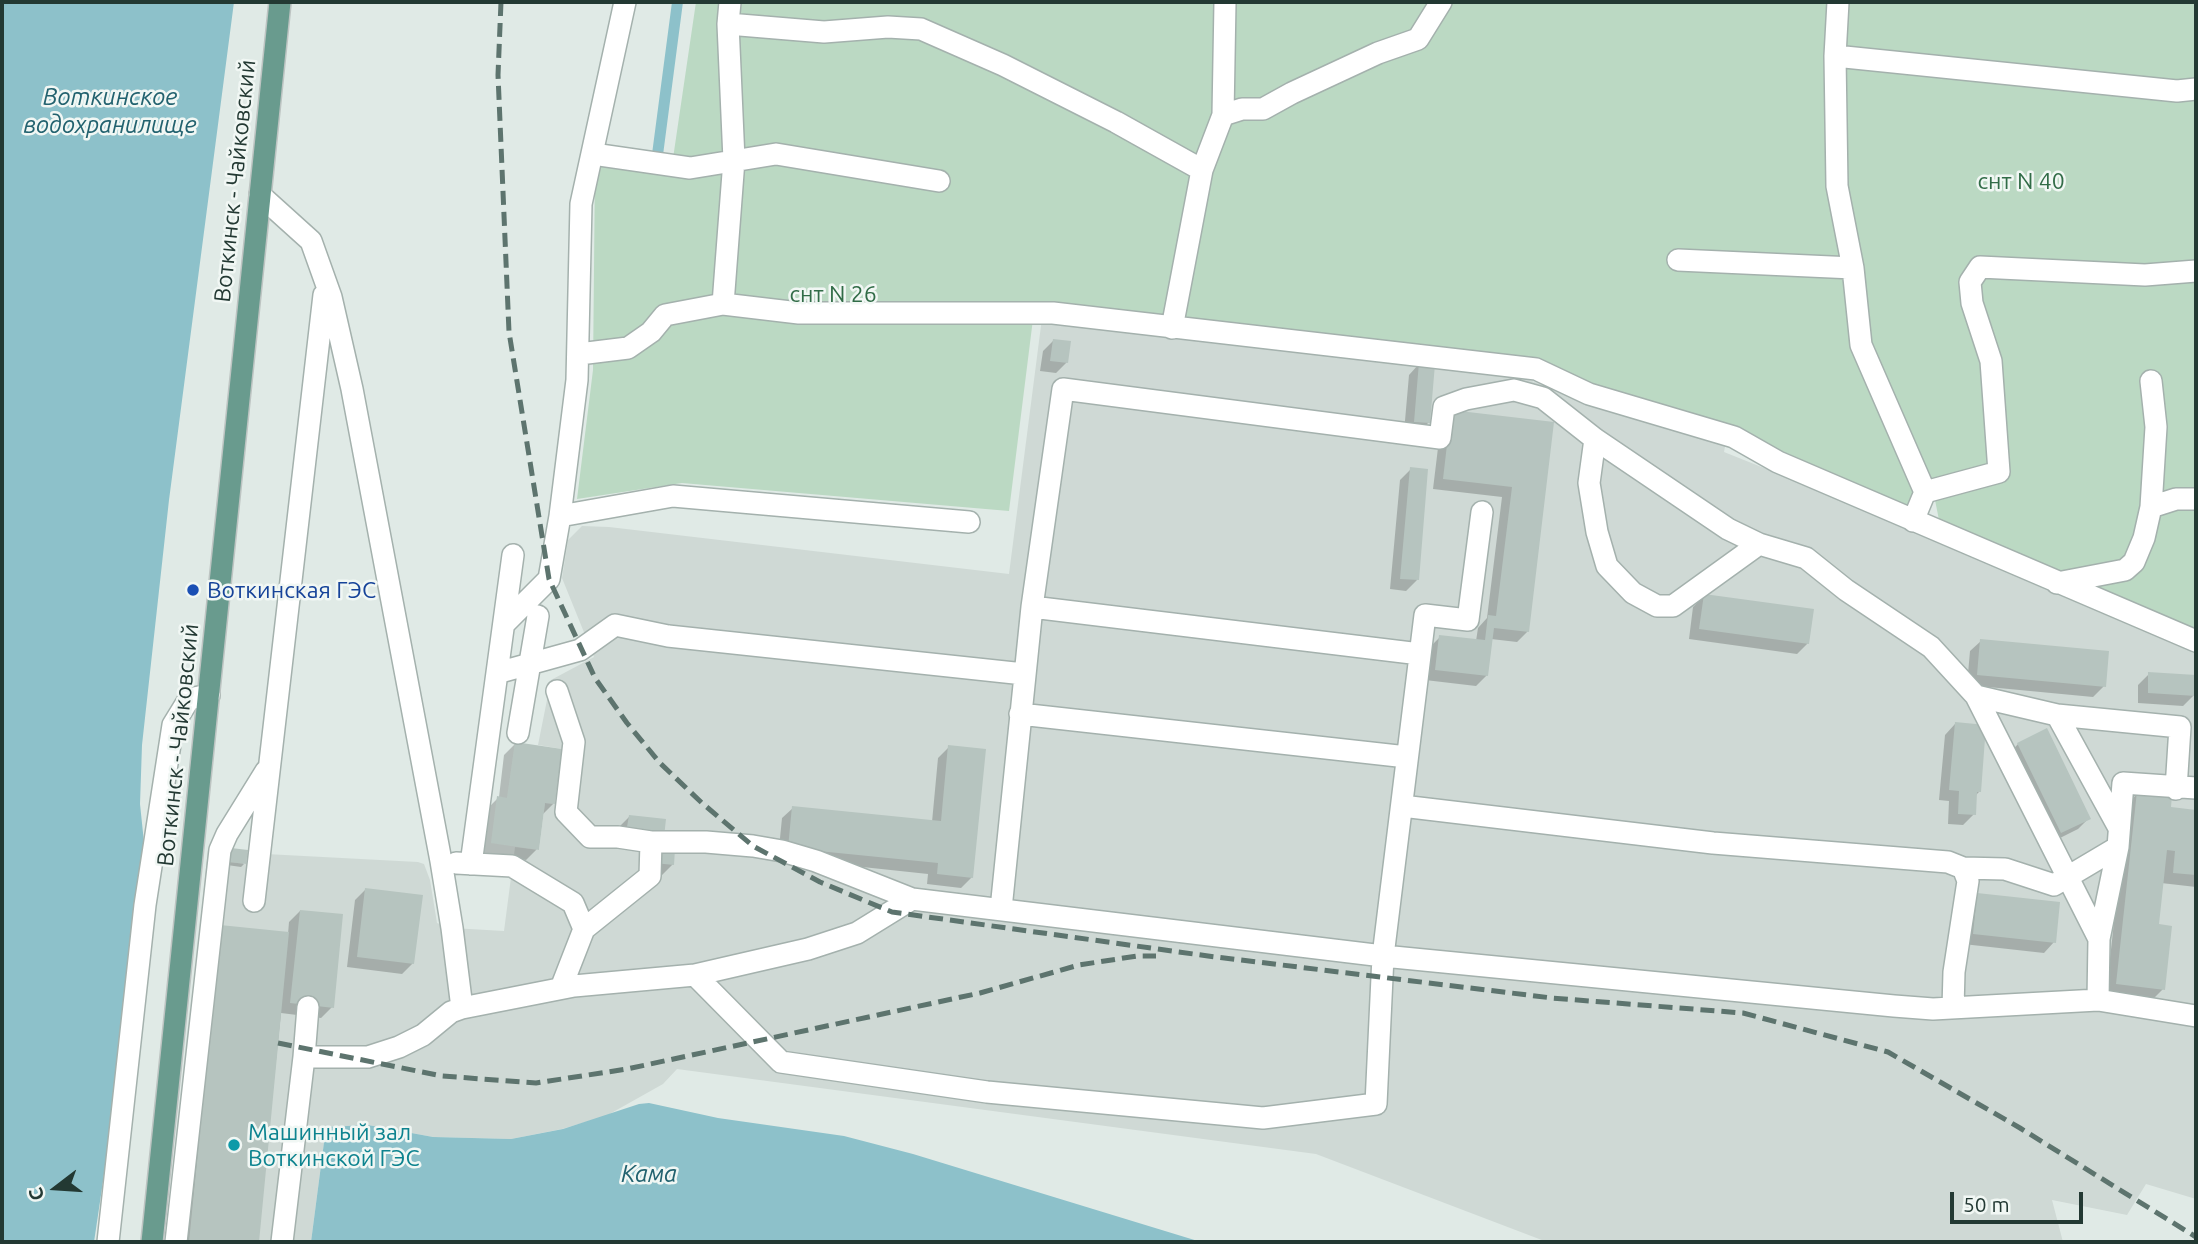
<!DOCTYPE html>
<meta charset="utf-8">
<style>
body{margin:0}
#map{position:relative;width:2198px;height:1244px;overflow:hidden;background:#e0eae6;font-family:Ubuntu,sans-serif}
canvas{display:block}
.frame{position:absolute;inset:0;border:4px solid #233933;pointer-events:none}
.north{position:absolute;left:21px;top:1153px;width:70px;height:70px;-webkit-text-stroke:5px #f1f7f4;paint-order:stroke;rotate:253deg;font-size:19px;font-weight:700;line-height:28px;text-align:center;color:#233933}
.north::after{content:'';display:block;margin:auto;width:24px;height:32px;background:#233933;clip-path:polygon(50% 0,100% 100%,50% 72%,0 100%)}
.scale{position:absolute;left:1950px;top:1192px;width:133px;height:32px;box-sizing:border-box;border:4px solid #233933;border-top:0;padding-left:9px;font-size:21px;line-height:24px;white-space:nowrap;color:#233933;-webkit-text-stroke:5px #f1f7f4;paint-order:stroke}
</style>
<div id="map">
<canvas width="2198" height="1244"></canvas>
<div class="frame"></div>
<div class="north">С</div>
<div class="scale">50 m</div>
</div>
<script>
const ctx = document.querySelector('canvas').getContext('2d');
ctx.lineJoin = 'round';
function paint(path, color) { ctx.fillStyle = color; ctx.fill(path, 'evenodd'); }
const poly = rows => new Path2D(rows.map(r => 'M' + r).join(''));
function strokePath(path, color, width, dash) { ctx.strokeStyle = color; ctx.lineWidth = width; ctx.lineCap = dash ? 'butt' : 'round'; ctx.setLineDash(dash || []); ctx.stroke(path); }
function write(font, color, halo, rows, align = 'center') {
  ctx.font = font + ' Ubuntu,sans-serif'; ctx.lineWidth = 5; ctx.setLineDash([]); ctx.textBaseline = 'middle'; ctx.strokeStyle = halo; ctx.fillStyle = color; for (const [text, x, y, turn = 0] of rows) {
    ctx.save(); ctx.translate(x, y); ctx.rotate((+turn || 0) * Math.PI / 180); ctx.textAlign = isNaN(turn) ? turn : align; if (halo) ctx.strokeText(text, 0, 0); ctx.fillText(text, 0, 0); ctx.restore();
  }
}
const built = poly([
 [1042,318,1498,369,1609,408,1726,441,1724,452,1819,490,2196,650,2196,1199,2146,1184,2127,1215,2052,1200,2063,1242,1547,1242,1316,1154,677,1069,663,1084,606,1116,562,1129,511,1139,433,1137,368,1125,326,1127,311,1242,167,1242,208,849,230,851,229,862,246,864,247,853,418,862,424,864,430,880,437,923,452,928,504,931,515,847,539,850,545,803,555,804,562,749,538,745,551,680,594,657,562,578,568,540,582,526,609,527,1009,574]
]);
const green = poly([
 [696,2,1829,2,1825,52,1826,185,1844,260,1914,491,1908,506,1783,453,1595,389,1035,303,1009,511,682,483,577,499,593,370,595,165,671,172],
 [1845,2,2196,2,2196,629,2031,562,1939,520,1933,490,1865,330,1845,186]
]);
const water = poly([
 [2,2,234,2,169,500,142,745,140,804,145,852,123,1047,94,1242,2,1242],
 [672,2,683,2,663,155,652,154],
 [649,1103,718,1118,844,1136,913,1154,1201,1242,311,1242,326,1127,368,1125,433,1137,511,1139,563,1129,639,1104]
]);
const shadow = poly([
 [1053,341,1067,362,1056,373,1040,371,1043,351],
 [1419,364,1429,422,1418,433,1404,432,1409,375],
 [1441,423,1552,424,1528,631,1517,642,1491,639,1487,675,1476,686,1425,680,1429,648,1440,637,1476,641,1478,628,1487,618,1502,497,1433,489],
 [1411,469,1417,580,1406,591,1390,589,1400,480],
 [1704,596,1808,643,1797,654,1689,639,1693,607],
 [1981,641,2104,686,2093,697,1967,685,1970,651],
 [2149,674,2194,695,2183,706,2138,703,2138,685],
 [1955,724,1979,792,1975,796,1974,814,1963,825,1948,824,1949,801,1939,800,1945,735],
 [515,744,554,803,542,815,537,849,526,860,481,854,487,809,499,797,504,755],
 [2018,744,2089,818,2078,829,2050,843,2008,755],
 [949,747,972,877,961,888,927,884,928,874,778,858,782,818,793,808,932,822,938,758],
 [2138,793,2169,809,2196,812,2196,887,2161,883,2157,925,2163,989,2152,1000,2106,995,2127,804],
 [629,817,662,836,618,828],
 [656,849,673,864,662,875,644,873],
 [231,850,244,864,241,867,227,865,228,853],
 [366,889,413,963,402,974,347,967,355,900],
 [1978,895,2054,942,2044,953,1963,944,1967,906],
 [300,911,332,1007,321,1018,281,1013,257,1242,177,1242,196,1057,288,934,289,922]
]);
const building = poly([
 [1053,339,1071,341,1068,363,1050,361],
 [1419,362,1435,364,1430,423,1414,422],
 [1451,410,1554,422,1529,632,1494,628,1488,676,1435,670,1439,635,1485,640,1488,615,1496,616,1512,487,1443,479],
 [1410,467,1428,469,1419,580,1400,579],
 [1704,594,1814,609,1809,644,1699,629],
 [1980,639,2109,651,2106,687,1977,675],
 [2148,672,2196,675,2196,696,2148,693],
 [1955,722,1986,725,1981,792,1977,792,1976,815,1958,814,1959,791,1949,790],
 [2047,728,2091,819,2061,833,2017,743],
 [515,742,562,749,555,804,545,803,539,850,491,843,497,796,507,798],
 [948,745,986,749,973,878,937,874,938,863,788,848,792,806,941,821],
 [2137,791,2172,795,2171,807,2196,810,2196,875,2173,873,2175,851,2167,850,2159,924,2172,926,2165,990,2116,984],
 [629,815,666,819,664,837,626,833],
 [655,847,675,849,674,865,654,863],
 [231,848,248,850,246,864,229,862],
 [365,888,423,895,414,964,357,957],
 [1977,893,2060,902,2056,943,1973,934],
 [300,910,343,914,334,1008,290,1003],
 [220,925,289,932,259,1242,189,1242]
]);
const minor = poly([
 [1838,2,1835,56,1837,186,1853,268,1861,345,1925,492,1913,521],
 [728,24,824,32,888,27,921,29,1003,65,1116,122,1202,170],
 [1835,56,2177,91,2196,89],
 [1223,115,1242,109,1263,109,1292,93,1378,53,1418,39,1441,2],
 [593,154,690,168,776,154,939,181],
 [260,195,311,241,331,297,352,389,441,861,452,928,462,1008],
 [1678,260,1853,268],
 [723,304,734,160,728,24,730,2],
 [1172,328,1202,170,1223,115,1225,2],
 [579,354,628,348,651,332,665,315,723,304,799,313,1053,313,1536,369,1589,394,1734,437,1778,462,2196,641],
 [2151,381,2156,427,2151,507],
 [1595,439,1589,483,1597,532,1607,566,1633,593,1657,606,1673,606,1759,544],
 [1925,492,1999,472,1991,361,1972,303,1970,282,1980,267,2145,275,2196,271],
 [560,516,673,496,969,522],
 [2057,583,2125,570,2134,562,2144,538,2151,507,2176,499,2196,499],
 [1032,607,1420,654],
 [504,624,549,579,560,516,577,380,581,204,625,2],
 [497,673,580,650,615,625,668,636,1024,674],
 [557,691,574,742,566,812,590,837,618,837,651,842,650,876,584,929,561,988],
 [1976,696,2057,715,2119,828],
 [1020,714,1407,757],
 [2057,715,2180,727,2176,789],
 [518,733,538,616],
 [1402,806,1713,843,1948,862,1963,868,1968,881,1954,972,1953,1008],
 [651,842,706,842,753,846,782,851,816,861,912,899],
 [456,863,512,866,573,903,584,929],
 [471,864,513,555],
 [1963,868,2005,869,2054,885,2118,847],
 [254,901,324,295],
 [1001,909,1032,607,1063,389,1440,438,1444,407,1466,399,1514,390,1543,398,1595,439,1728,529,1759,544,1806,558,1846,590,1931,647,1976,696,2099,939,2118,847,2123,783,2196,788],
 [2099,939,2098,1000,2196,1016],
 [695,975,781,1062,987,1092,1263,1118,1376,1104,1383,956,1425,615,1468,620,1482,512],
 [304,1057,308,1007],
 [108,1242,145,905,173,725,189,699,209,695],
 [176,1242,220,850,227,834,266,771],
 [282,1242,304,1057,368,1057,399,1047,423,1035,451,1012,462,1008,574,986,695,975,808,949,857,933,912,899,1383,956,1894,1006,1933,1009,2098,1000]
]);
const major = poly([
 [152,1242,280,2]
]);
const rail = poly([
 [501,2,498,75,509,332,549,579,595,678,627,723,660,763,702,803,753,846,820,882,892,912,1208,956,1552,998,1743,1013,1888,1052,2020,1128,2196,1237],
 [278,1043,442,1076,536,1083,627,1069,980,993,1079,965,1137,956,1156,956]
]);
const markers = [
 [193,590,7,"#1a4fb4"],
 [234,1145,7,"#0f9aa8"]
];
const streetNames = [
 ["Воткинск - Чайковский",235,181,-84],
 ["Воткинск - Чайковский",178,745,-84]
];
const parkNames = [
 ["снт N 40",2021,181],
 ["снт N 26",833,294]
];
const transitNames = [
 ["Воткинская ГЭС",207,590]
];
const cultureNames = [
 ["Машинный зал",248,1132],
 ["Воткинской ГЭС",248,1158]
];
const waterNames = [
 ["Воткинское",110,97],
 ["водохранилище",110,125],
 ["Кама",649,1174]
];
paint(built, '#cfd9d5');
paint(green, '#bbd9c3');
paint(water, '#8dc1ca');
paint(shadow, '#0003');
paint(building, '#b6c4bf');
strokePath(minor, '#a4b1ad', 24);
strokePath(major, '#bdc4c2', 24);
strokePath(minor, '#fff', 21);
strokePath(major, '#699b8e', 21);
strokePath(rail, '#5d746e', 5, [14, 7]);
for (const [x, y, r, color] of markers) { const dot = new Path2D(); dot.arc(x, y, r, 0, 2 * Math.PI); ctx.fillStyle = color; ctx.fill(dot); strokePath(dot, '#f1f7f4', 2.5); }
write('23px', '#233933', '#f1f7f4', streetNames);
write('23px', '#316c47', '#f1f7f4', parkNames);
write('23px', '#164399', '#f1f7f4', transitNames, 'left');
write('23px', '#0d838f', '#f1f7f4', cultureNames, 'left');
write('italic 24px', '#22626f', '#f1f7f4', waterNames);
</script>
